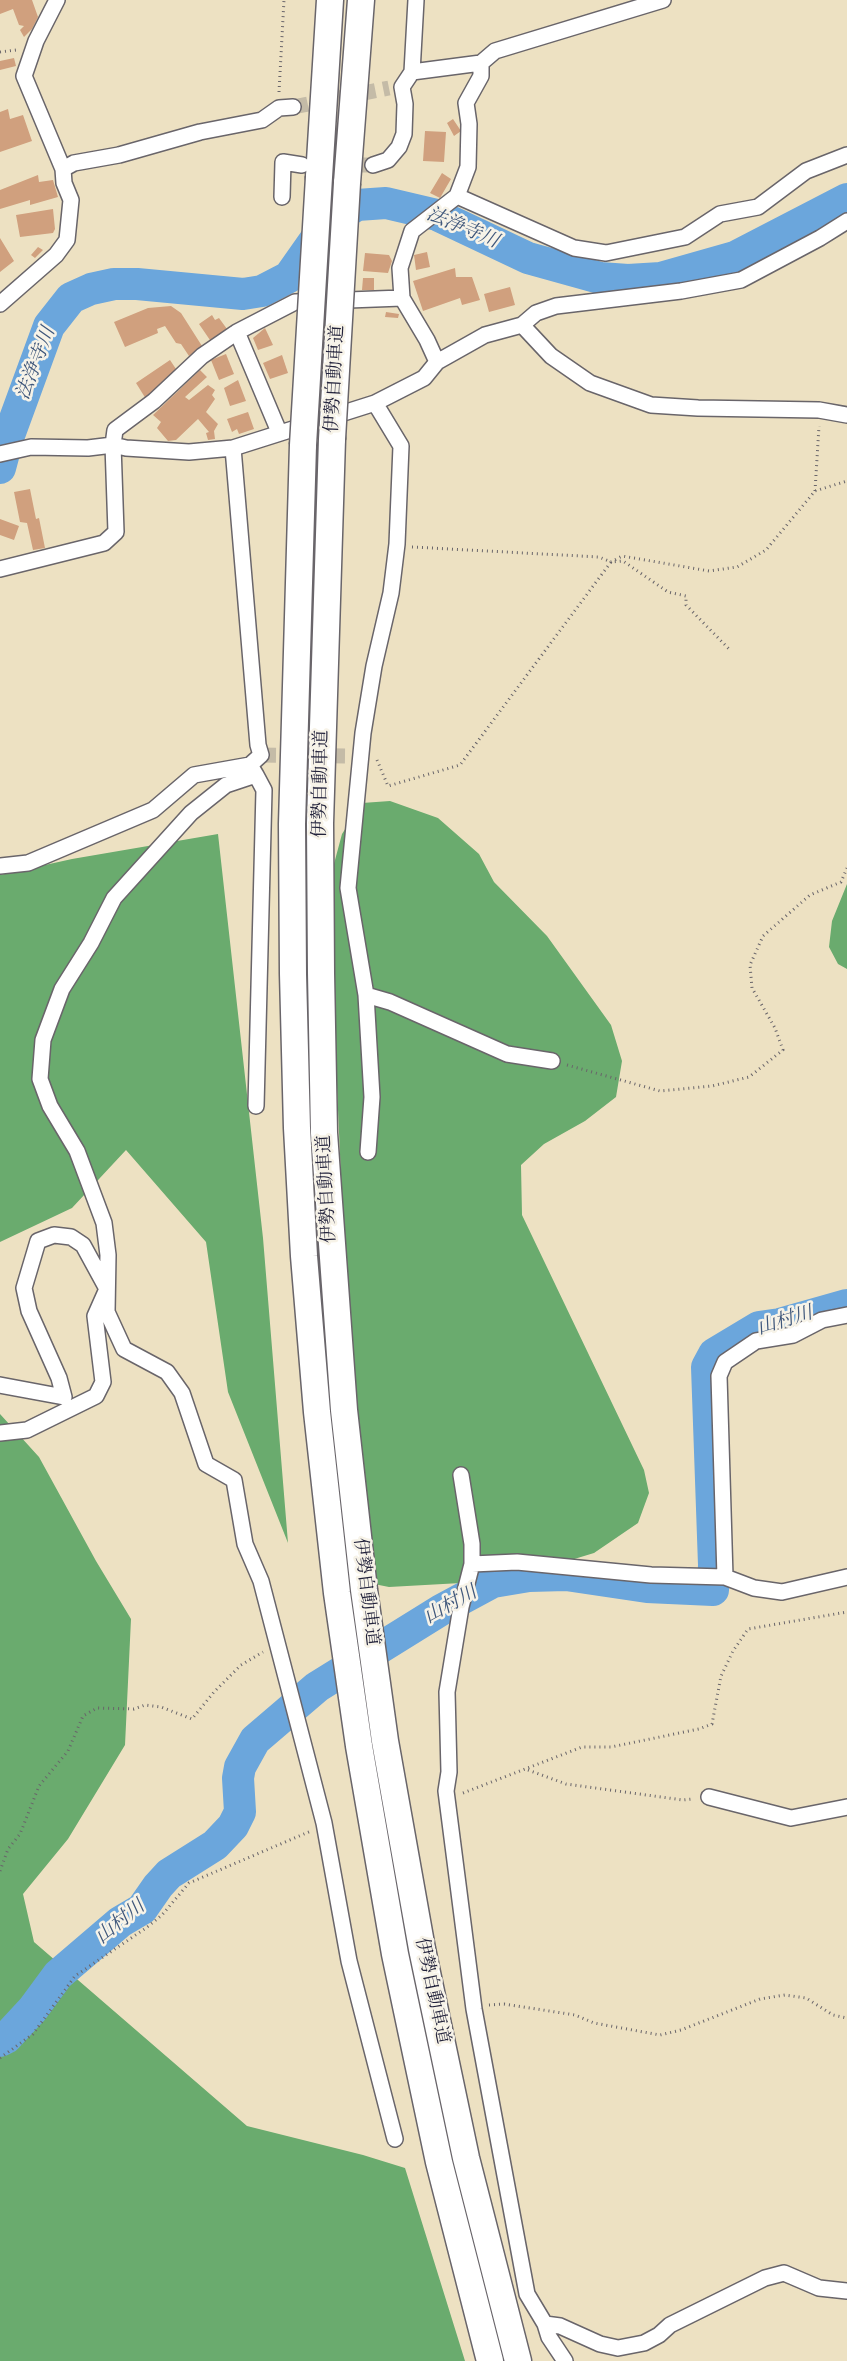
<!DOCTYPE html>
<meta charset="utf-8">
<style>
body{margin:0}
canvas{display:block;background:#ede1c2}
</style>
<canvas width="847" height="2361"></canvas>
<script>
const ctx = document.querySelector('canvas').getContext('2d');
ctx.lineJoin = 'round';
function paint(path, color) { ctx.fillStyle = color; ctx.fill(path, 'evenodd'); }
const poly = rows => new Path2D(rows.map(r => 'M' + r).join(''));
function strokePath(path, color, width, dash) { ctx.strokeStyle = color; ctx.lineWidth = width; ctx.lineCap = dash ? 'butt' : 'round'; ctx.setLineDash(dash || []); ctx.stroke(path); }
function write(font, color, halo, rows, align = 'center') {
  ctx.font = font + ' "IM FELL English","Noto Serif JP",serif'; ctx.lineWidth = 5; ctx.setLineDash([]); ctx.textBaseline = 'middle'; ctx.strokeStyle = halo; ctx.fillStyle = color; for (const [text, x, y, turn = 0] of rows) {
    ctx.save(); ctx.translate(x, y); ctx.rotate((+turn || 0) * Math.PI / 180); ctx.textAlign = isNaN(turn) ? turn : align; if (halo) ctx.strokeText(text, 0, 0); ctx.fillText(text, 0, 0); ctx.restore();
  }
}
const forest = poly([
 [390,801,438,818,479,854,494,882,547,936,611,1025,622,1061,616,1097,585,1121,544,1144,521,1165,522,1215,644,1470,649,1493,638,1523,594,1553,538,1570,461,1583,389,1587,339,1577,328,1559,347,1311,328,886,342,834,362,803],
 [218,834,263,1238,288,1543,228,1392,206,1242,126,1150,72,1208,0,1242,0,875,72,859],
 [847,884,847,969,838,964,829,947,832,921],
 [0,1414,39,1457,96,1561,131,1619,125,1745,68,1839,23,1894,34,1942,247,2126,363,2155,405,2168,465,2361,0,2361]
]);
const river = poly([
 [0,468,8,438,49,326,71,298,91,289,114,284,137,284,243,294,262,291,289,277,327,223,357,205,386,203,437,215,528,258,600,278,628,280,661,278,735,257,847,199],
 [0,2041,6,2038,33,2009,58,1975,120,1922,142,1909,158,1886,169,1874,215,1845,233,1826,240,1812,238,1778,240,1767,255,1740,317,1687,441,1610,493,1582,529,1576,566,1575,647,1587,713,1590,714,1565,707,1367,714,1354,759,1327,780,1324,847,1305]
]);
const building = poly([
 [0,0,32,0,38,17,32,29,24,37,20,30,24,26,19,25,13,9,0,14],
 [14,58,16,66,0,70,0,61],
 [8,109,10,119,23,115,32,141,0,152,0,112],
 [453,119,461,131,454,136,447,123],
 [425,131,446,132,444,162,423,161],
 [442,173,451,179,440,198,430,193],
 [38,175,39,182,53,180,58,197,30,205,30,200,0,209,0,190],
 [53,209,55,229,53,233,20,237,16,215],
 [0,238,14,261,0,272],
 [38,247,43,250,35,258,31,255],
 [427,252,430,267,416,270,414,255],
 [365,253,389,255,392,261,388,273,363,271],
 [455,268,456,277,472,277,480,300,462,305,460,298,423,311,413,281],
 [363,278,374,278,374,290,362,290],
 [510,287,515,305,489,312,484,294],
 [171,306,181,313,202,346,189,356,181,344,176,343,165,326,157,329,158,333,125,347,114,322,148,308],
 [386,312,399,314,398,318,385,317],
 [212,315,215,320,219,318,227,329,212,343,199,324],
 [265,328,273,345,258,350,253,338],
 [226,354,234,374,219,380,211,360],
 [282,355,288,373,270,379,263,363],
 [170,360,178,372,146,399,136,383],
 [200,370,207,377,185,397,189,400,208,385,215,390,212,395,215,399,206,412,218,424,214,431,215,439,208,440,206,433,209,432,198,419,176,440,168,441,157,428,161,422,153,415],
 [238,380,246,401,230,406,224,388],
 [248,412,254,429,239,434,237,429,232,432,227,419],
 [30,489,36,519,39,518,45,548,33,550,27,523,20,522,14,492],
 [0,519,19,526,14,540,0,535]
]);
const streetTunnel = poly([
 [293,107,389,88],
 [313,165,373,165],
 [261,755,346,756]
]);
const path = poly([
 [0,52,16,50],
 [279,92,284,0],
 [815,491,819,426],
 [412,547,599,557,611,562,622,556,709,571,737,567,766,550,815,491,847,481],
 [377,760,388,786,460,765,611,562,623,561,668,592,686,596,686,605,730,650],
 [567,1065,660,1091,712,1086,749,1077,783,1050,775,1028,752,988,750,965,763,936,810,895,841,882,847,868],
 [528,1770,566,1784,683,1800,693,1799],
 [463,1793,582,1747,611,1747,699,1729,712,1724,721,1676,733,1651,748,1629,847,1612],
 [0,1871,8,1849,20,1834,39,1786,68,1751,83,1716,97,1708,134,1709,145,1705,161,1707,192,1719,214,1692,241,1665,263,1652],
 [489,2005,504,2004,575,2015,594,2023,660,2035,681,2030,760,1999,785,1995,806,1998,833,2015,847,2018],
 [0,2058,33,2034,75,1976,146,1928,162,1915,189,1883,311,1831]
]);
const street = poly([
 [481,63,481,76,466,103,469,124,468,167,457,196,574,248,606,253,685,237,720,214,758,207,806,171,847,155],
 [412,72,481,63,495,51,663,0],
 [373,165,388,160,399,147,404,134,405,104,402,87,412,72,416,0],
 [63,169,74,163,119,155,200,132,262,120,279,108,293,107],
 [282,197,283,162,302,165],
 [0,304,56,255,67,240,71,200,64,183,63,169,24,76,36,41,57,0],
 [522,325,551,356,590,383,651,405,698,408,819,410,847,415],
 [237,332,277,427],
 [437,362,427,340,402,298,400,268,412,231,457,196],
 [0,454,31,447,88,448,113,445,126,448,189,452,233,448,375,403,424,378,437,362,485,335,522,325,536,313,556,306,681,291,741,280,820,238,847,221],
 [0,569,104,543,116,532,113,445,115,430,154,401,202,356,237,332,295,302,402,298],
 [250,765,256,775,226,785,191,813,114,898,91,943,62,989,43,1040,40,1079,50,1106,77,1151,104,1223,108,1255,107,1312,124,1349,167,1372,182,1393,206,1464,234,1480,245,1544,261,1581,324,1823,349,1961,395,2139],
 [0,866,28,863,153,810,194,775,250,765,261,755,258,745,233,448],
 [366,995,390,1002,507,1054,552,1061],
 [256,1106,264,790,256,775],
 [368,1152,372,1097,366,995,348,888,363,733,374,666,391,593,397,544,401,446,375,403],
 [0,1385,64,1397,59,1378,29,1311,24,1288,38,1241,54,1235,71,1237,83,1245,107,1289,95,1316,103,1382,96,1396,27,1430,0,1433],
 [461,1475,472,1544,472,1564,461,1607,447,1692,449,1772,446,1791,474,2009,527,2294,545,2324,549,2337,565,2361],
 [472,1564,517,1562,651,1575,725,1577,754,1588,782,1592,847,1577],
 [725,1577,719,1376,725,1362,756,1341,793,1335,822,1320,847,1315],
 [709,1797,791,1818,847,1807],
 [545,2324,560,2326,600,2344,618,2348,644,2343,659,2335,670,2325,765,2278,784,2273,819,2288,847,2291]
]);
const highway = poly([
 [319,177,330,0],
 [347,183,361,0],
 [332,439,320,823,321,973,324,1133,344,1410,364,1590,385,1741,422,1949,466,2158,518,2361],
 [303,445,292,824,293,974,297,1128,304,1256,317,1412,337,1593,359,1746,395,1954,439,2162,490,2361]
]);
const highwayBridge = poly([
 [332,439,347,183],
 [303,445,319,177]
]);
const streetNames = [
 ["伊勢自動車道",336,379,-87],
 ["伊勢自動車道",322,784,-89],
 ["伊勢自動車道",328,1189,-93],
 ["伊勢自動車道",365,1592,83],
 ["伊勢自動車道",431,1991,78]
];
const waterNames = [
 ["法浄寺川",462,229,23],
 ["法浄寺川",37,364,-69],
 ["山村川",785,1322,-17],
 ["山村川",451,1606,-29],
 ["山村川",121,1923,-39]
];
paint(forest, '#6aab6e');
strokePath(river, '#6ba6dc', 32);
paint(building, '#d0a07e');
strokePath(streetTunnel, '#c4bba7', 15, [15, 8]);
strokePath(street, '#69656a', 18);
strokePath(highway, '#69656a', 29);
strokePath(path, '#69656a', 3, [1, 4]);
strokePath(street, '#fff', 15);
strokePath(highway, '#fff', 26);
strokePath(highwayBridge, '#69656a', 29, []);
strokePath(highwayBridge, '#fff', 26);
write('18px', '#22223b', '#f7f3e8', streetNames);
write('italic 19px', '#3f577b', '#f7f3e8', waterNames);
</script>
